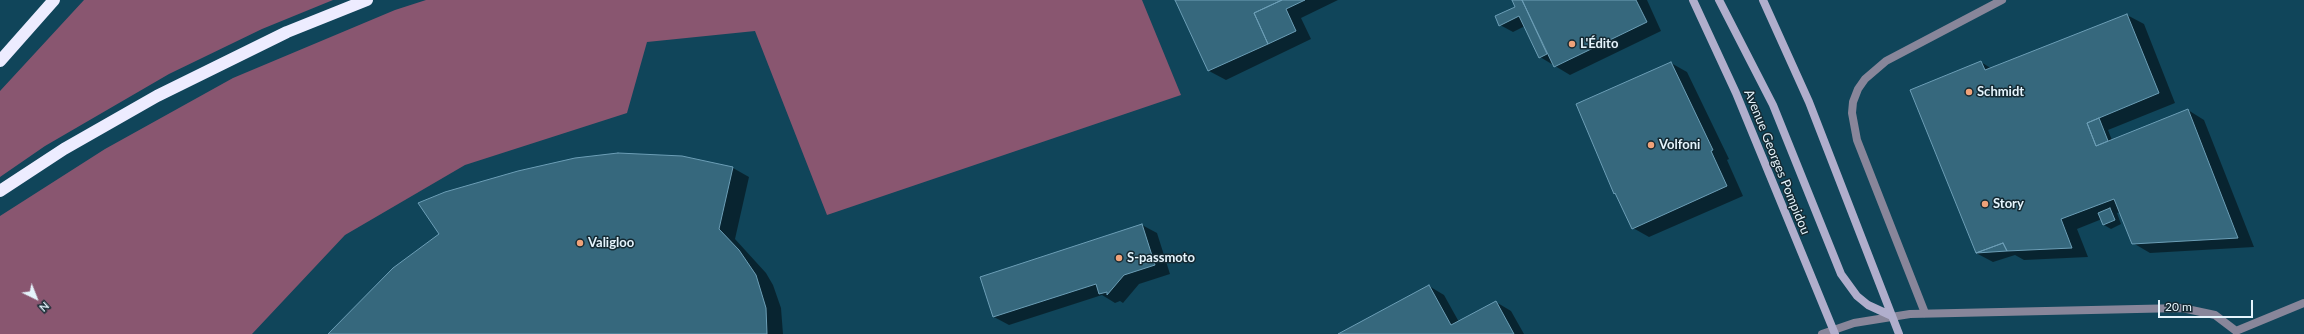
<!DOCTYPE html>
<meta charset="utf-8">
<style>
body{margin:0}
#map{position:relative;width:2304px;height:334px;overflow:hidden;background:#10455a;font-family:Lato,sans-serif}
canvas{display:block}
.north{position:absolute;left:16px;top:278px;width:40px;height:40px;-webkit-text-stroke:3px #142932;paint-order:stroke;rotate:137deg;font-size:11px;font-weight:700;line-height:16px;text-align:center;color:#e5f4fc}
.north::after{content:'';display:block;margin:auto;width:14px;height:18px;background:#e5f4fc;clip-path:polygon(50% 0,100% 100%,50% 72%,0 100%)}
.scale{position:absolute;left:2158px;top:300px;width:95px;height:18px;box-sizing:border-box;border:2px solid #e5f4fc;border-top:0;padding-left:5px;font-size:12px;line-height:14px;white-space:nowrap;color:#e5f4fc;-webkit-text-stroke:3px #142932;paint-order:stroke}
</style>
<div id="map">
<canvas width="2304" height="334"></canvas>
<div class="north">N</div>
<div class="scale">20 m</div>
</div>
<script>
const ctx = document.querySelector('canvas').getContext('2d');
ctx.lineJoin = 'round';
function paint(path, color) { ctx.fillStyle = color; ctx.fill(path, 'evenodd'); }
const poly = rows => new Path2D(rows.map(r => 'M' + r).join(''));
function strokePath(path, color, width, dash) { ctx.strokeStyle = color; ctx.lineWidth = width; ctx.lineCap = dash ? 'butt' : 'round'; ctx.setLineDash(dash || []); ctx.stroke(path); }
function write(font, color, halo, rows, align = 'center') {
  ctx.font = font + ' Lato,sans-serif'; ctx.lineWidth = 3; ctx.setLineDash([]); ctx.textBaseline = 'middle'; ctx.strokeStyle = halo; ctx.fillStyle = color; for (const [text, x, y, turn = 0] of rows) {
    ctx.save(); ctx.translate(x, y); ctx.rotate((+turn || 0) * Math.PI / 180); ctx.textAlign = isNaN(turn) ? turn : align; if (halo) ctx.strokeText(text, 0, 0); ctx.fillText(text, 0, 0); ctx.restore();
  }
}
const green = poly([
 [84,0,333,0,262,29,169,74,45,146,0,177,0,91],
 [426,0,1142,0,1181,95,827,215,755,31,647,42,627,113,465,165,345,235,252,334,0,334,0,216,105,149,233,78,395,10]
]);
const shadow = poly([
 [1176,0,1338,0,1301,18,1311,39,1226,80,1209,71],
 [1513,0,1647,0,1661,31,1570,75,1540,57,1525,26,1513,32,1500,25,1516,7],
 [2127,15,2144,24,2175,103,2108,130,2112,140,2188,110,2204,120,2254,247,2150,253,2133,243,2120,212,2117,213,2121,224,2111,229,2104,225,2102,219,2077,229,2088,257,2024,260,2015,255,1993,262,1976,253,1981,62,1992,69],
 [1671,63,1687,72,1729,159,1727,160,1743,196,1649,237,1633,228,1618,195,1614,193],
 [618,154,681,157,733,168,749,177,735,239,766,273,773,285,781,308,783,334,330,334],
 [1142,225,1157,233,1170,274,1139,284,1123,303,1120,301,1115,303,1102,295,1009,325,994,317],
 [1429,286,1444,295,1459,322,1496,302,1511,311,1524,334,1341,334]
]);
const building = poly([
 [1175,0,1282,0,1254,13,1268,44,1208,71,1175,0],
 [1282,0,1305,0,1286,9,1296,31,1268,44,1254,13,1282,0],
 [1512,0,1522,0,1547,54,1539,58,1519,16,1499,26,1495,16,1515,7,1512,0],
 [1522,0,1636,0,1647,22,1554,67,1522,0],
 [2127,14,2159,93,2087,123,2096,146,2188,109,2238,238,2132,244,2114,199,2061,219,2072,248,2007,251,2003,243,1976,253,1910,90,1981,61,1985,70,2127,14],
 [1671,62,1713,150,1711,151,1727,186,1632,229,1615,193,1614,194,1576,104,1671,62],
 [2099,118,2108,141,2096,146,2087,123,2099,118],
 [618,153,682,156,733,167,719,229,739,250,756,275,766,308,767,334,328,334,393,268,439,234,418,203,445,192,518,171,575,158,618,153],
 [2110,208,2115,220,2103,225,2098,213,2110,208],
 [1142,224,1155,265,1124,275,1107,295,1107,292,1099,294,1096,284,993,317,980,277,1142,224],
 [2003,243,2007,251,1976,253,2003,243],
 [1429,285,1451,325,1496,301,1514,334,1338,334,1429,285]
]);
const service = poly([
 [1925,313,1857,140,1852,113,1853,102,1858,89,1865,79,1886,61,2002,0]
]);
const minor = poly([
 [2236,331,2304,303],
 [1822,334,1854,323,1910,314,2182,308,2215,315,2236,331]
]);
const secondary = poly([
 [1693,0,1736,93,1835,334],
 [1719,0,1773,105,1841,274,1857,296,1868,305,1892,316],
 [1763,0,1809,102,1899,334]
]);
const motorway = poly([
 [0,61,54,0],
 [0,191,64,149,157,96,287,32,367,0]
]);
const markers = [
 [1572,44,4,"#f0a279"],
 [1969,92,4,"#f0a279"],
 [1651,145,4,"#f0a279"],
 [1985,204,4,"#f0a279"],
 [580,243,4,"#f0a279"],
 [1119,258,4,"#f0a279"]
];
const poiNames = [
 ["L'Édito",1580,44],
 ["Schmidt",1977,92],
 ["Volfoni",1659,145],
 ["Story",1993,204],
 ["Valigloo",588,243],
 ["S-passmoto",1127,258]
];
const streetNames = [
 ["Avenue Georges Pompidou",1777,162,68]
];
paint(green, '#895670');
paint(shadow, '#0007');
paint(building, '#36687d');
strokePath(building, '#6c9eb6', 1);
strokePath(service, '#88869a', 8);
strokePath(minor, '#88869a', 8);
strokePath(secondary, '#b0aecc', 8);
strokePath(motorway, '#edecff', 12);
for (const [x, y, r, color] of markers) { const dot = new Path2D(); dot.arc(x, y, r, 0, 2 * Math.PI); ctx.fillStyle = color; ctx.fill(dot); strokePath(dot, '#142932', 1.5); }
write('bold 13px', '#e5f4fc', '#142932', poiNames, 'left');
write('13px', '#e5f4fc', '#142932', streetNames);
</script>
